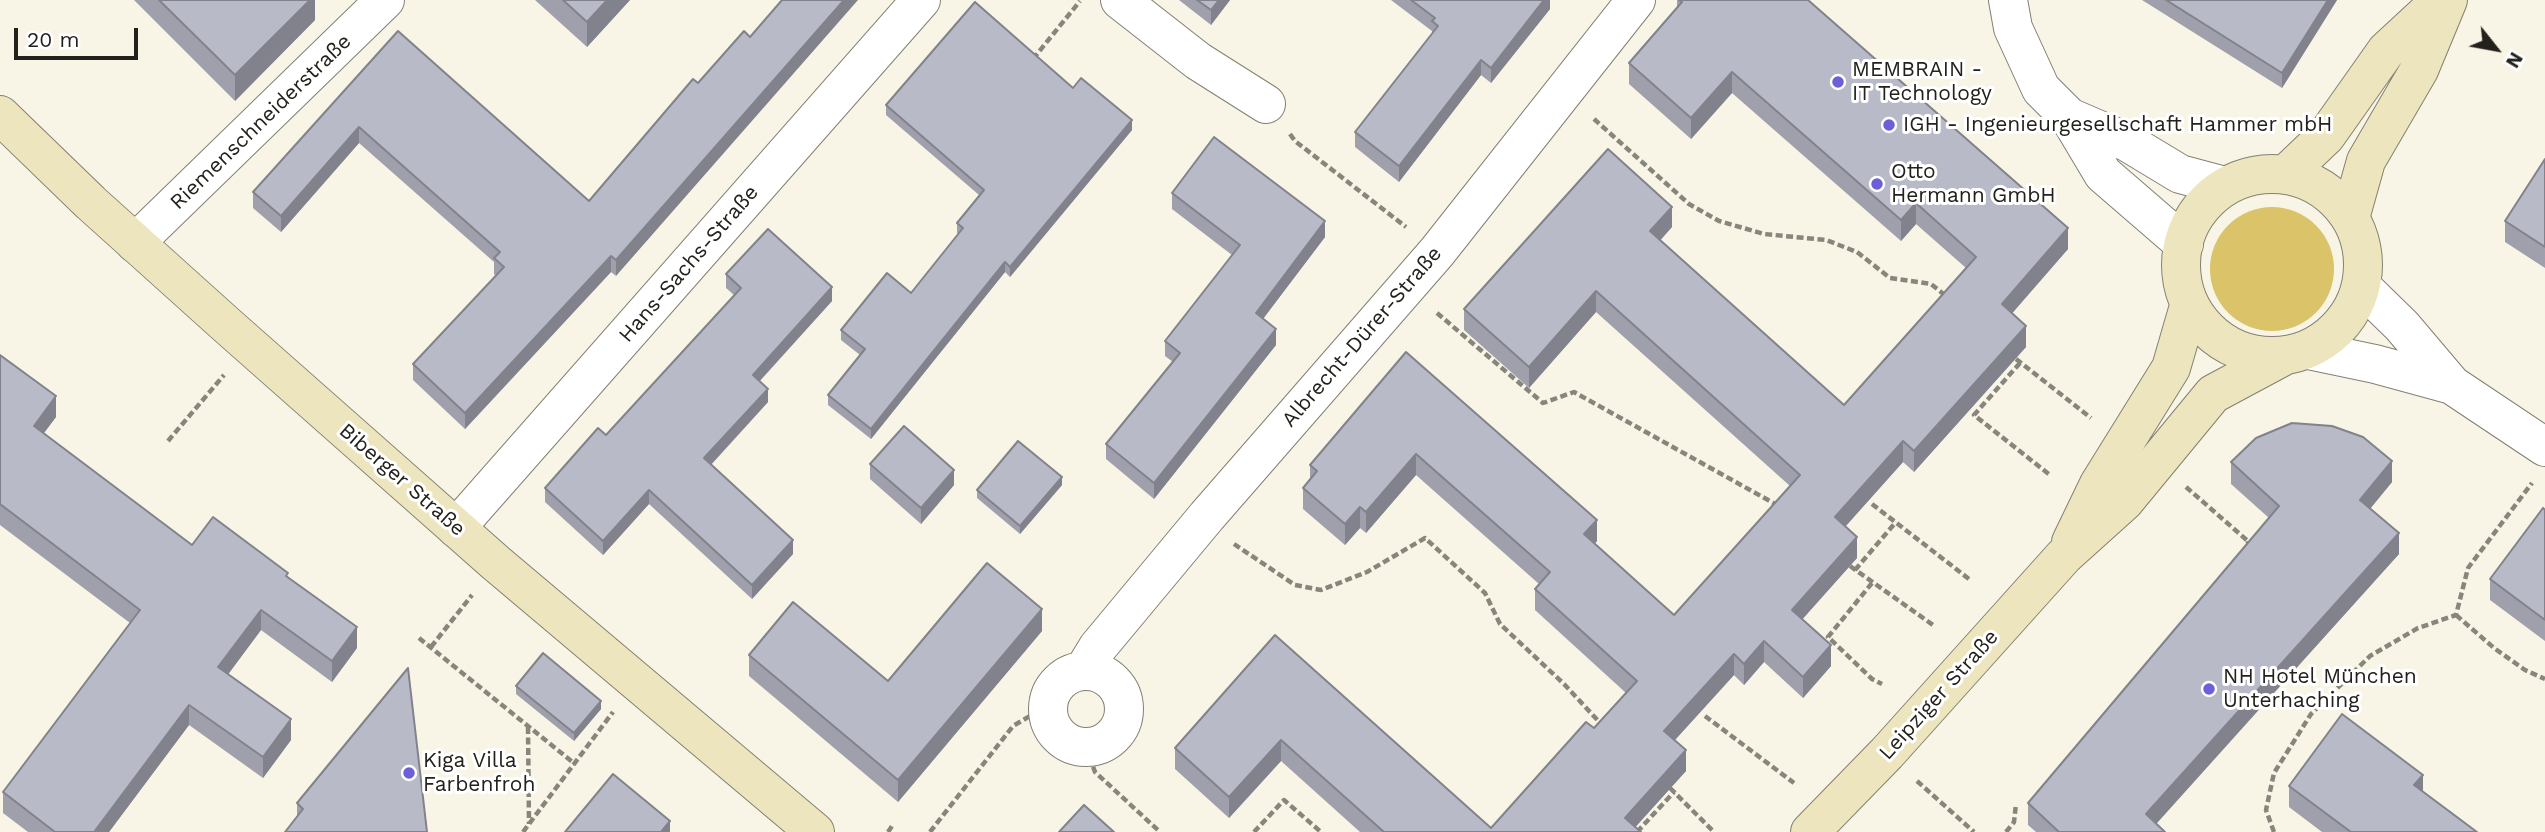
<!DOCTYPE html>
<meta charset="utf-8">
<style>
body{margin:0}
#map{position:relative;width:2545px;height:832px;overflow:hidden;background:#f8f5e6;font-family:"Work Sans",sans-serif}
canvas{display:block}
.north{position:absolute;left:2461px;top:14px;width:70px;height:70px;-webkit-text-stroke:5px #fff;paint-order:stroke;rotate:121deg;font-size:19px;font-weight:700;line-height:28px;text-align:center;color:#22211b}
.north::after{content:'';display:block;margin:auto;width:24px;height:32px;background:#22211b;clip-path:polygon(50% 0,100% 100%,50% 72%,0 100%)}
.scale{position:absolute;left:14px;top:28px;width:124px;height:32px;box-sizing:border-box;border:4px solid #22211b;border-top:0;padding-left:9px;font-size:21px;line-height:24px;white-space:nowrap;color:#22211b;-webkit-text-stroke:5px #fff;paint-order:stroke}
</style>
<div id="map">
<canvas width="2545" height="832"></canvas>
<div class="north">N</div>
<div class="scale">20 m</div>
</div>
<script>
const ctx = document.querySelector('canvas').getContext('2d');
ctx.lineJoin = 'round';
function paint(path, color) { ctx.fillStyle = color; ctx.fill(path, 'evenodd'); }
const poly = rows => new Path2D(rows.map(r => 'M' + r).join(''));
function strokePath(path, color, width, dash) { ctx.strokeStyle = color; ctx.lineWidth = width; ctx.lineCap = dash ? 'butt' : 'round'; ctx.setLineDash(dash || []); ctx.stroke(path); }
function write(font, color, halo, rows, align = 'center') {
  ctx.font = font + ' "Work Sans",sans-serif'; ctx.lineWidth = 6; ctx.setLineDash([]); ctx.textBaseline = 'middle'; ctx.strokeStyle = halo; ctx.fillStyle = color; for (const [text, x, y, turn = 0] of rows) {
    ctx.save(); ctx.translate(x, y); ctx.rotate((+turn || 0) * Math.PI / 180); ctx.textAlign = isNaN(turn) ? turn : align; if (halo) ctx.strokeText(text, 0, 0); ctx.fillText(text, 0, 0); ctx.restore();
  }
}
const green = poly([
 '2210 269a62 62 0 1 1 124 0a62 62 0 1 1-124 0Z'
]);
const path = poly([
 [1033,59,1080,1],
 [1594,119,1689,204,1719,221,1764,234,1826,240,1857,252,1890,278,1931,284,1946,296],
 [1290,134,1295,141,1406,227],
 [1437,313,1543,403,1574,392,1777,505],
 [2016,359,2091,418],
 [2020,363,1974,415,2050,475],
 [168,441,224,375],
 [2186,487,2249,542,2247,544],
 [1872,504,1969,579],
 [1234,544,1295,585,1321,590,1367,572,1425,538,1485,593,1500,624,1564,684,1603,726],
 [1850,566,1933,625],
 [1855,570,1896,522],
 [1872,583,1828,637,1872,679,1882,684],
 [2456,615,2494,648,2525,670,2545,679],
 [419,638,575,764],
 [431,647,472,595],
 [1705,716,1794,783],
 [528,727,529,824],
 [1086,747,1095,772,1160,832],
 [1917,781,1974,832],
 [1670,788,1714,832],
 [523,832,613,712],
 [888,832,892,826],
 [930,832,1013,726,1047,706],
 [1254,832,1284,800,1321,832],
 [1637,832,1674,792],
 [2006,832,2014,822,2016,804],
 [2274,832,2266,810,2274,773,2311,714,2370,656,2418,628,2456,615,2468,568,2532,483]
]);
const minor = poly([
 [1120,0,1198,61,1266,104],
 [2008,0,2013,28,2041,89,2069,117,2103,174,2184,244],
 [2069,117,2127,142,2180,174,2225,186],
 [135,243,385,0],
 [2361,286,2402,326,2452,385,2545,447],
 [2308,350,2375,364,2452,385],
 [456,528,921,0],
 [1084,670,1098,647,1207,516,1437,252,1636,0],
 '1048 709a38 38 0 1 1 76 0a38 38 0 1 1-76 0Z'
]);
const secondary = poly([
 [0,115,91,203,230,328,496,563,815,832],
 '2181 265a91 91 0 1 1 182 0a91 91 0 1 1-182 0Z',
 [2285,175,2326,136,2386,51,2441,0],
 [2350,218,2366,161,2419,70,2448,0],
 [2071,542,2099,484,2171,368,2189,306],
 [1810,832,1887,753,2064,556,2124,502,2213,394,2282,357]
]);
const wall = poly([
 [134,0,315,0,315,20,235,101],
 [535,0,630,0,587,47],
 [1179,0,1230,0,1211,25],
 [1391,0,1550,0,1550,9,1491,83,1481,75,1399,182,1355,147,1355,132,1432,34,1432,31],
 [1677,0,1808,0,2068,249,2012,313,2026,347,1914,472,1903,462,1845,527,1857,558,1802,619,1831,666,1803,698,1764,662,1744,685,1734,675,1675,740,1686,771,1635,827,1641,832,1360,832,1281,761,1229,818,1175,769,1175,748,1275,635,1491,828,1594,728,1626,693,1535,610,1535,589,1539,584,1416,475,1366,533,1360,528,1345,545,1303,509,1303,488,1310,480,1310,465,1406,352,1597,541,1594,544,1674,615,1790,486,1596,312,1529,388,1464,330,1464,309,1672,227,1660,240,1844,405,1966,268,1916,224,1901,241,1732,93,1691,139,1629,84,1629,63,1677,7],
 [2142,0,2337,0,2282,88],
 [398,31,589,201,693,79,616,276,611,272,465,429,413,380,413,364,496,276,494,274,494,262,359,143,281,232,253,208,253,192],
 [1073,88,1132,130,1010,277,1005,272,871,439,828,405,828,395,860,355,841,340,841,330,911,293,959,234,957,233,957,223,979,195,886,115,886,105],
 [2545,159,2545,268,2505,242,2505,221],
 [1172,193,1325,237,1263,319,1276,345,1154,499,1106,459,1106,444,1173,362,1165,356,1165,341,1232,255,1172,209],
 [726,274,832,301,760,381,768,402,711,465,793,554,752,599,649,504,603,555,545,502,545,488,606,435,734,295,726,288],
 [0,355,56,417,44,433,192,545,288,577,357,648,332,682,261,630,228,674,291,740,263,778,189,725,109,832,28,832,3,813,3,792,130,623,0,525],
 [2231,462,2392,482,2370,509,2399,554,2156,823,2165,832,2036,832,2028,825,2028,803,2269,518,2231,484],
 [870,464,954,485,921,524,870,479],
 [1062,485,1020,534,977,498,977,490],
 [2545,510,2545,641,2490,600,2490,579],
 [1042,631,898,802,749,676,749,655,888,681],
 [516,686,601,709,574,741,516,694],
 [2289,786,2423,791,2477,832,2322,832,2289,807],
 [297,803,427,832,297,816]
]);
const shadedWall = poly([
 [310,0,315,0,315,20,235,101,235,75],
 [607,0,630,0,587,47,587,22],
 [844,0,858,0,616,276,616,260],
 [1219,0,1230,0,1211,25,1211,10],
 [1544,0,1550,0,1550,9,1491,83,1491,68],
 [2328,0,2337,0,2282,88,2282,73],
 [1481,60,1481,75,1399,182,1399,166],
 [1732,72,1732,93,1691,139,1691,118],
 [1132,120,1132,130,1010,277,1010,267],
 [359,127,359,143,281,232,281,216],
 [1916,203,1916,224,1901,241,1901,220],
 [1672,207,1672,227,1650,252,1650,231],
 [1325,221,1325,237,1256,328,1256,313],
 [2068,228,2068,249,2002,325,2002,304],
 [611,256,611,272,465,429,465,413],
 [1005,262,1005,272,871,439,871,429],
 [832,287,832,301,753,388,753,375],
 [1596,291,1596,312,1529,388,1529,367],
 [2026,326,2026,347,1914,472,1914,451],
 [1276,329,1276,345,1154,499,1154,483],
 [768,389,768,402,704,472,704,458],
 [56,396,56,417,34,446,34,426],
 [1903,441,1903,462,1835,538,1835,517],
 [1416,454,1416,475,1366,533,1366,512],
 [2392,461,2392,482,2360,521,2360,500],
 [954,470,954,485,921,524,921,508],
 [1062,477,1062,485,1020,534,1020,526],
 [649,490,649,504,603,555,603,541],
 [1360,507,1360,528,1345,545,1345,524],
 [1597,520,1597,541,1584,555,1584,534],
 [2399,533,2399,554,2149,832,2146,814],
 [1857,537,1857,558,1792,631,1792,610],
 [793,540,793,554,752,599,752,585],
 [1042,609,1042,631,898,802,898,780],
 [261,610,261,630,218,688,218,667],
 [357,627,357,648,332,682,332,661],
 [1764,641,1764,662,1744,685,1744,664],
 [1831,645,1831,666,1803,698,1803,677],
 [1734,654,1734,675,1664,752,1664,731],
 [601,701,601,709,574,741,574,733],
 [189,705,189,725,109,832,94,832],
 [291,719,291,740,263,778,263,757],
 [1281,740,1281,761,1229,818,1229,797],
 [1686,750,1686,771,1631,832,1625,818],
 [2423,775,2423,796,2414,785],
 [670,821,670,832,661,832]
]);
const building = poly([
 [159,0,310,0,235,75,159,0],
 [563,0,607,0,587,22,563,0],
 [782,0,844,0,616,260,611,256,465,413,413,364,504,267,494,258,500,252,359,127,281,216,253,192,398,31,589,201,693,79,698,83,744,31,750,37,782,0],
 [1197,0,1219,0,1211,10,1197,0],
 [1411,0,1544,0,1491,68,1481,60,1399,166,1355,132,1438,26,1432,21,1435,18,1411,0],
 [1679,0,1808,0,2068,228,2002,304,2026,326,1914,451,1903,441,1835,517,1857,537,1792,610,1831,645,1803,677,1764,641,1744,664,1734,654,1664,731,1686,750,1625,818,1641,832,1384,832,1281,740,1229,797,1175,748,1275,635,1491,828,1586,722,1594,728,1637,681,1535,589,1550,572,1416,454,1366,512,1360,507,1345,524,1303,488,1317,471,1310,465,1406,352,1597,520,1584,534,1674,615,1800,475,1596,291,1529,367,1464,309,1608,149,1672,207,1650,231,1844,405,1976,257,1916,203,1901,220,1732,72,1691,118,1629,63,1682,2,1679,0],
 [2166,0,2328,0,2282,73,2166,0],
 [975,2,1073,88,1081,78,1132,120,1010,267,1005,262,871,429,828,395,865,349,841,330,887,273,911,293,963,228,957,223,984,190,886,105,975,2],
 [1214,137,1325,221,1256,313,1276,329,1154,483,1106,444,1180,353,1165,341,1240,245,1172,193,1214,137],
 [2545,159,2545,247,2505,221,2545,159],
 [768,229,832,287,753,375,768,389,704,458,793,540,752,585,649,490,603,541,545,488,598,428,606,435,741,288,726,274,768,229],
 [0,355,56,396,34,426,192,545,213,517,288,573,286,576,357,627,332,661,261,610,218,667,291,719,263,757,189,705,94,832,55,832,3,792,140,610,0,504,0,355],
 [2292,423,2332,426,2363,437,2392,461,2360,500,2399,533,2146,814,2165,832,2059,832,2028,803,2279,506,2231,462,2256,438,2292,423],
 [904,426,954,470,921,508,870,464,904,426],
 [1018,441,1062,477,1020,526,977,490,1018,441],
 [2543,508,2545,510,2545,620,2490,579,2543,508],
 [987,563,1042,609,898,780,749,655,793,602,888,681,987,563],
 [543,653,601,701,574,733,516,686,543,653],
 [408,668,427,832,285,832,303,809,297,803,408,668],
 [2342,714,2423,775,2414,785,2477,832,2351,832,2289,786,2342,714],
 [613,774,670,821,661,832,565,832,613,774],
 [1084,805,1114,832,1059,832,1084,805]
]);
const markers = [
 [1838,82,7,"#6c5fd9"],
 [1889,125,7,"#6c5fd9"],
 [1877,184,7,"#6c5fd9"],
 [2209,689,7,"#6c5fd9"],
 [409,773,7,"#6c5fd9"]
];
const poiNames = [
 ["MEMBRAIN -",1852,70],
 ["IT Technology",1852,94],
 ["IGH - Ingenieurgesellschaft Hammer mbH",1903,125],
 ["Otto",1891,172],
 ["Hermann GmbH",1891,196],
 ["NH Hotel München",2223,677],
 ["Unterhaching",2223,701],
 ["Kiga Villa",423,761],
 ["Farbenfroh",423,785]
];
const streetNames = [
 ["Riemenschneiderstraße",261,122,-44],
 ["Hans-Sachs-Straße",689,264,-49],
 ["Albrecht-Dürer-Straße",1362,337,-49],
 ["Biberger Straße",402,480,41],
 ["Leipziger Straße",1939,695,-48]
];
paint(green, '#dac368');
strokePath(minor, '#838073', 40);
strokePath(secondary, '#838073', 40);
strokePath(path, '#88867c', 4.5, [7, 3.5]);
strokePath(minor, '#fff', 38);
strokePath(secondary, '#ede5bd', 38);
paint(wall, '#9fa0ac');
paint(shadedWall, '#82828c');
paint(building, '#b9bac8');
strokePath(building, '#82828c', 2);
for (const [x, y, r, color] of markers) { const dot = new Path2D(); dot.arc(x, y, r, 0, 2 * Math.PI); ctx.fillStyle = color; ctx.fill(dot); strokePath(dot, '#fff', 2.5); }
write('21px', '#22211b', '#fff', poiNames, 'left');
write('21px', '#22211b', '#fff', streetNames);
</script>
